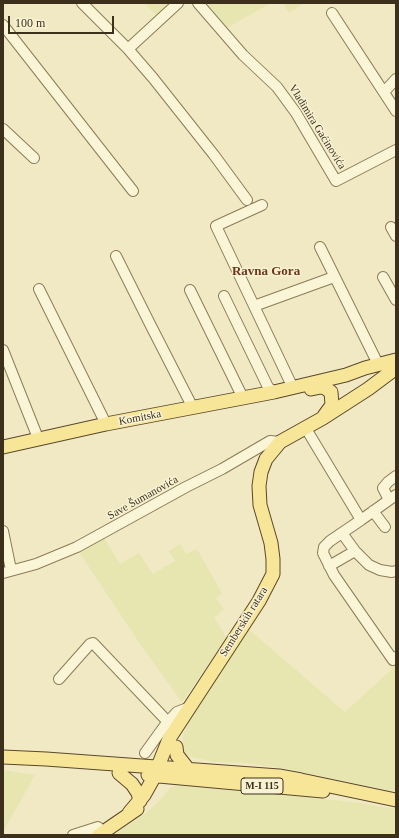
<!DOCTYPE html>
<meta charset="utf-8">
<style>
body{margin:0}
#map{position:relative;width:399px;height:838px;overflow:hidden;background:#f1e9c3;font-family:"Times New Roman",serif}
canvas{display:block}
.frame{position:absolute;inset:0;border:4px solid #3c301d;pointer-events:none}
.scale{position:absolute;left:8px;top:16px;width:106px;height:18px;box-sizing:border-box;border:2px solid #3c301d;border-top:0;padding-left:5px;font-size:12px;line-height:14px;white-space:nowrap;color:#3c301d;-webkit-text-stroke:3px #f8f2d3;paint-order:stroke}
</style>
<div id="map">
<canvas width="399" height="838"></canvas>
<div class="frame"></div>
<div class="scale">100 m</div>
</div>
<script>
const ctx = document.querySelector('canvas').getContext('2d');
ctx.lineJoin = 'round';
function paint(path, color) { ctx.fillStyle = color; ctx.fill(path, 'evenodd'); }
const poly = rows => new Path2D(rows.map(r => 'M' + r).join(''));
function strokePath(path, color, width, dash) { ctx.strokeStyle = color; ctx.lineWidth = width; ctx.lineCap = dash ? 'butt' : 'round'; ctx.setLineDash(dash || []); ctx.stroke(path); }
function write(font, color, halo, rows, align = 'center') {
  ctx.font = font + ' "Times New Roman",serif'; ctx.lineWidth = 3; ctx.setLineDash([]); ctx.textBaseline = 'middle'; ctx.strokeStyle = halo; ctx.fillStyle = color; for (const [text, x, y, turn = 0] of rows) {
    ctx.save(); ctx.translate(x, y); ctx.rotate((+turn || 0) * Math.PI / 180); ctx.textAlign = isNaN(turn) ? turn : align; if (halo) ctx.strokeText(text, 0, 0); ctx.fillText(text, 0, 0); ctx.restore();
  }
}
const farmland = poly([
 [144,3,170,3,157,16],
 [204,3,271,3,225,29],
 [283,3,304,3,289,13],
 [104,538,120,564,139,553,153,574,175,561,169,551,180,544,186,554,197,549,222,593,216,598,224,609,214,618,227,638,182,702,140,644,79,552],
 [246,627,345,712,392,669,384,660,396,652,396,792,333,779,287,769,245,763,214,762,192,757,187,755,183,751,182,746,183,736,187,724],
 [3,770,35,775,3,832],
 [178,785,265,792,360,803,396,809,396,835,113,835,146,813,161,799,171,787]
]);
const minor = poly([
 [82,3,128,49,153,78,214,155,247,200],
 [198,3,243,55,277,87,296,113,336,181,396,150],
 [332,13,396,111],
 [3,25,133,191],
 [128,49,178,3],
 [384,92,396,79],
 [3,129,34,158],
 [262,205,216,226,293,388],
 [391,227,396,236],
 [320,247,378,364],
 [116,256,150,324,193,408],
 [383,277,396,300],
 [39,289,106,424],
 [190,290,243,398],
 [224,296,268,387,274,392],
 [254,306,334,277],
 [3,350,38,438],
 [305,427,361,520,396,495],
 [389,500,383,488,388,482,396,476],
 [373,511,385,527],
 [361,520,330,541,324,547,323,553,334,575,393,660,396,657],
 [3,531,10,565,13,570],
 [342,533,355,551,369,565,380,570,392,572,396,571],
 [329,566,355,551],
 [3,573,36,564,77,547,186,487,222,469,270,441,280,442],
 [59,679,90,644,93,643,168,722],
 [145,753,166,724,177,712,190,707],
 [73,835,98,827,103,832]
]);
const major = poly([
 [311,389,321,387,325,388,331,392,332,405,324,416],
 [3,447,106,424,274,392,346,375,365,368,396,360],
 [176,747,177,755,188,769],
 [3,757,46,759,279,776,301,780,396,800],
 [119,773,132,784,138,793,140,801],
 [148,775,323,791],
 [129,813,144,795,153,779,169,739,259,601,273,574,273,559,271,543,260,505,259,486,261,472,266,459,280,442,323,418,368,389,396,368],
 [99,835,137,809]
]);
const shields = [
 [262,786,42]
];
const shieldNames = [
 ["M-I 115",262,786]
];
const streetNames = [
 ["Vladimira Gaćinovića",317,127,58],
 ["Komitska",140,418,-11],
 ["Save Šumanovića",143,498,-29],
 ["Semberskih ratara",244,622,-58]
];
const quarterNames = [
 ["Ravna Gora",266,272]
];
paint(farmland, '#e7e6b0');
strokePath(minor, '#8d7b58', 12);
strokePath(major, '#5a482d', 15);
strokePath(minor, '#fbf5d7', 10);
strokePath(major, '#f7e698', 13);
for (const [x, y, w] of shields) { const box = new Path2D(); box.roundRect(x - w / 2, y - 8, w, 16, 3); ctx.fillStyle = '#f8f2d3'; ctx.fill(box); strokePath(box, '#3c301d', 1); }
write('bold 10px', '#3c301d', null, shieldNames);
write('11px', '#3c301d', '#f8f2d3', streetNames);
write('bold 13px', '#6b361a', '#f8f2d3', quarterNames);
</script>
